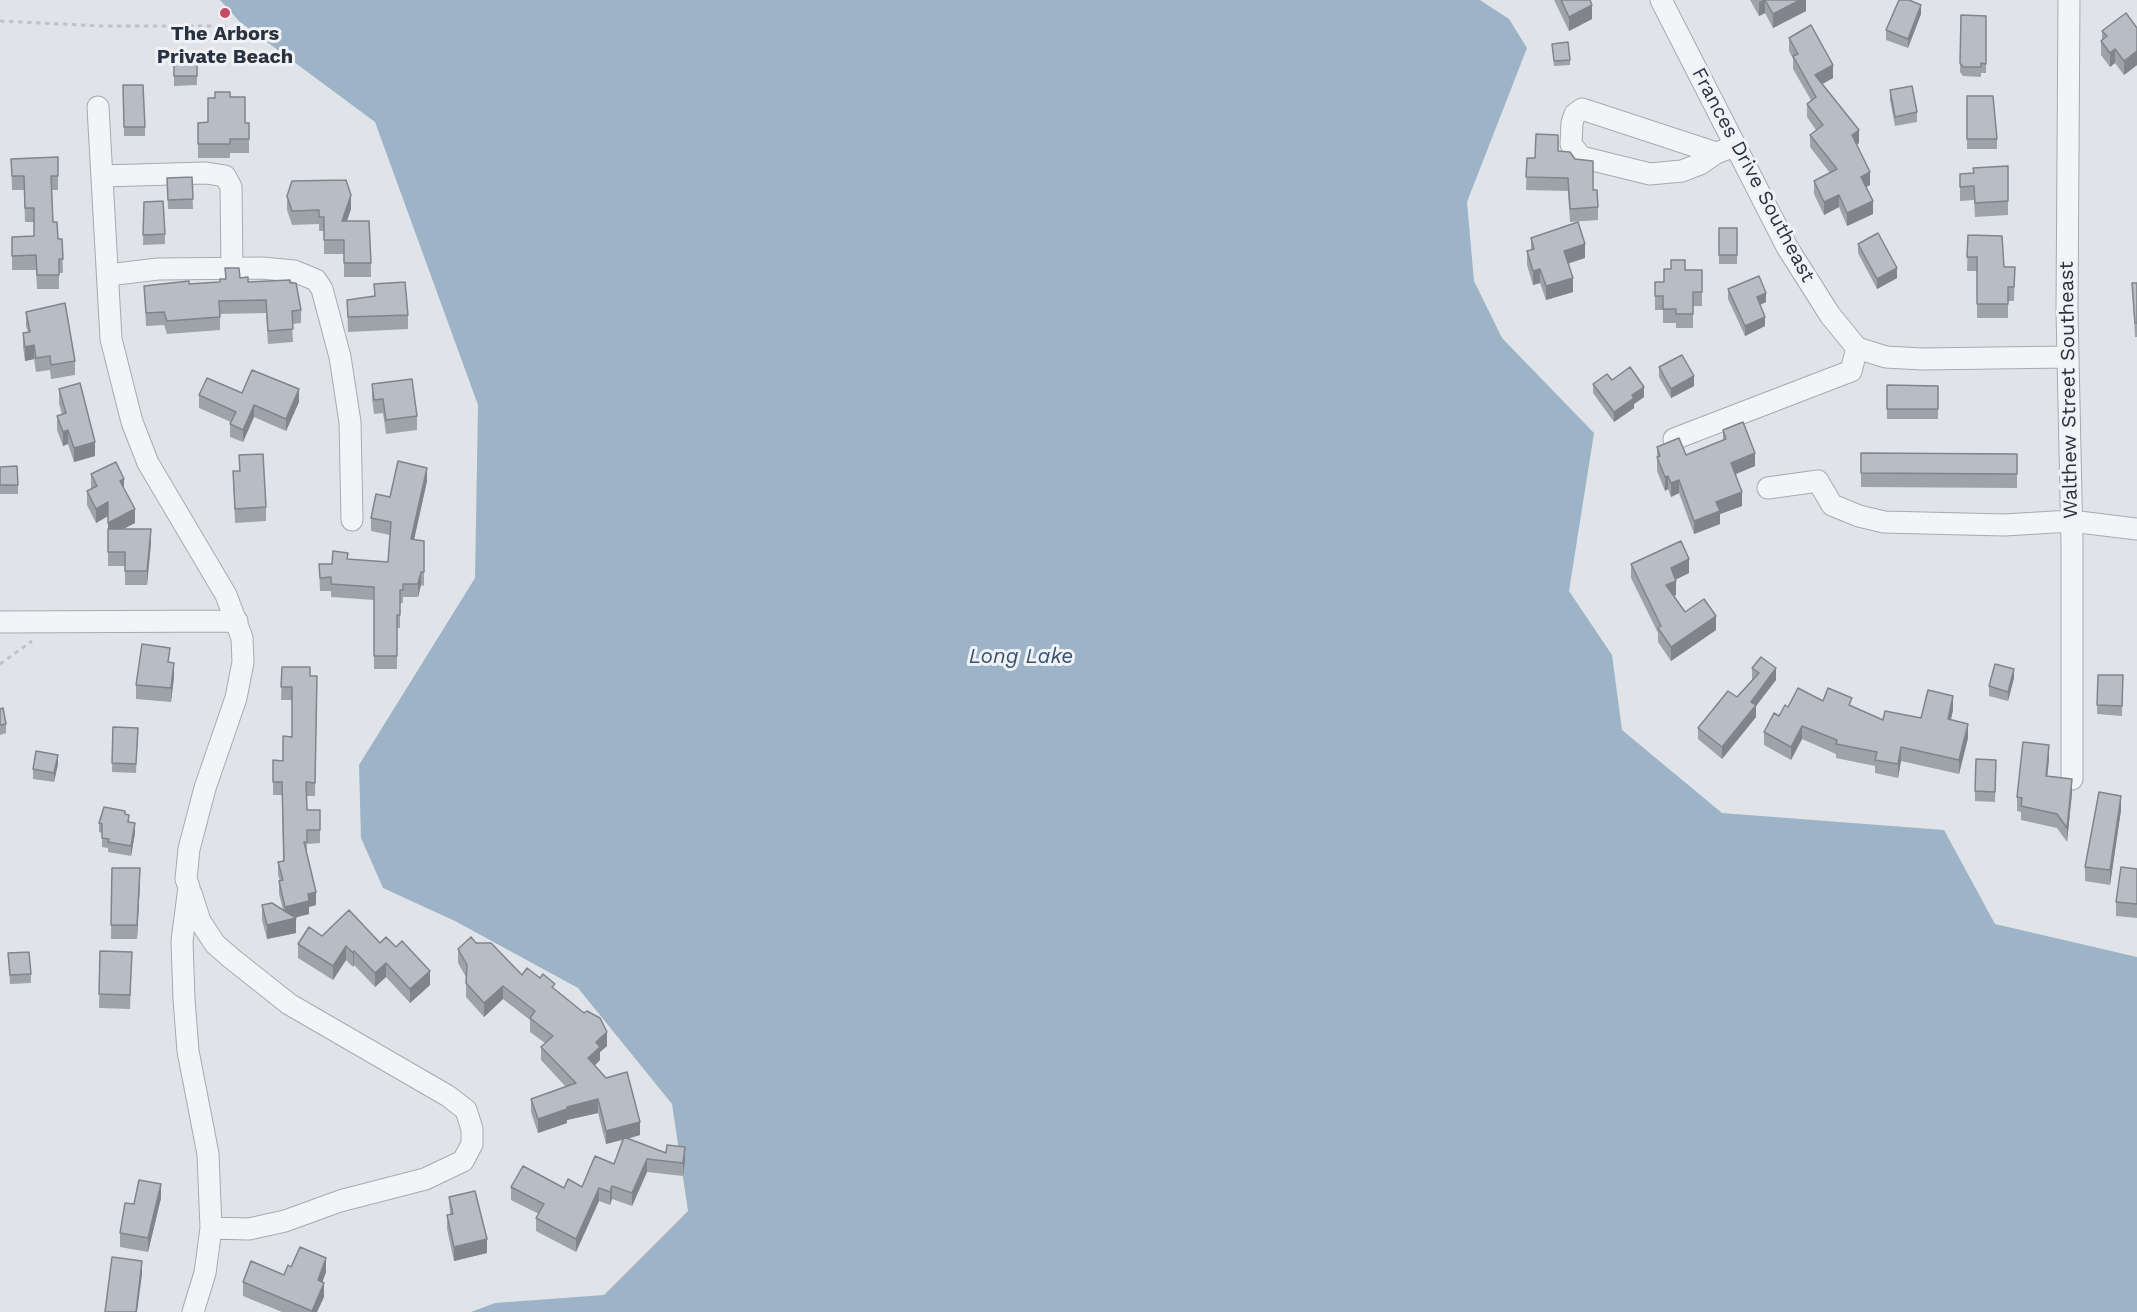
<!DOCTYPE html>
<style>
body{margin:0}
canvas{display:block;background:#e0e4e8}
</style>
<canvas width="2137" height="1312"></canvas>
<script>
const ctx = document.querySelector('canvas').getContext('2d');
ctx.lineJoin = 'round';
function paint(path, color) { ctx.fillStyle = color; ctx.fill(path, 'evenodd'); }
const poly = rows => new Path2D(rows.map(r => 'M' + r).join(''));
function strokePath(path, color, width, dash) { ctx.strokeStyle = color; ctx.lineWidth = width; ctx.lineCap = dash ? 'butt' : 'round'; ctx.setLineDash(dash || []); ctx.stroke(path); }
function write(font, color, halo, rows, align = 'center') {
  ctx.font = font + ' "Work Sans",sans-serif'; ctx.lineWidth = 6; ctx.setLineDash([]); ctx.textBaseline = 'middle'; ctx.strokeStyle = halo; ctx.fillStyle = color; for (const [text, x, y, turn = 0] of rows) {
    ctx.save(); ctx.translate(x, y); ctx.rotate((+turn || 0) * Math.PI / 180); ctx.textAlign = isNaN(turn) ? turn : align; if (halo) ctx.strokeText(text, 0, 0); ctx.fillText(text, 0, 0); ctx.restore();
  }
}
const water = poly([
 [220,0,1480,0,1509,19,1527,48,1467,202,1474,281,1502,338,1594,433,1569,591,1612,655,1622,730,1722,813,1944,830,1995,924,2137,957,2137,1312,471,1312,495,1303,604,1295,688,1211,672,1104,578,988,455,921,383,888,361,838,359,765,475,578,478,405,375,122,240,22]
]);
const path = poly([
 [0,21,102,26,226,26],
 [0,664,32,641]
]);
const minor = poly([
 [1661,0,1787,247,1830,315,1857,348,1886,357,1922,359,2067,357],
 [2069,0,2067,310,2072,544,2072,779],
 [98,107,111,339,132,422,148,463,226,595,242,638,243,662,236,698,205,788,189,849,186,879,189,887,182,941,184,999,188,1051,208,1154,211,1228,205,1273,193,1312],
 [1716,153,1582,109,1575,114,1572,123,1571,144,1581,157,1650,174,1682,171,1700,164,1716,153,1735,146],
 [102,176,206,173,225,176,231,187,232,268],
 [108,275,158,269,262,268,294,271,316,280,322,289,340,357,350,422,352,520],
 [1674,439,1851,371,1857,348],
 [1768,488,1818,481,1832,505,1859,516,1884,522,2004,525,2071,521,2137,529],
 [0,622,237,621],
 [191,893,200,921,215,944,231,958,289,1004,448,1096,466,1110,472,1129,472,1144,463,1161,425,1179,340,1201,285,1221,249,1229,211,1228]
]);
const wall = poly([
 [1554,0,1590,0,1592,19,1569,31],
 [1750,0,1806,0,1806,11,1773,28,1765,13,1759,16],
 [1921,14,1908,48,1886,40,1886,30],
 [1961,15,1986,16,1986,73,1981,73,1981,77,1963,76,1960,72],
 [2137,28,2137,65,2124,75,2115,63,2110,67,2101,55,2101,41,2102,39,2102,31],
 [1789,38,1833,78,1822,84,1859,143,1857,144,1870,185,1866,187,1873,214,1847,226,1839,207,1824,215,1814,194,1814,181,1830,173,1810,147,1810,135,1816,130,1807,117,1807,104,1811,100,1793,69,1793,59,1789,51],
 [1552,44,1570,60,1570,65,1554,66],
 [197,54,197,85,174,86,174,64,179,64],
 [123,85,145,127,145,136,124,136],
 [1890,90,1917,112,1917,122,1895,126,1890,100],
 [1967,96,1997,139,1997,149,1967,149],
 [230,97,245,123,249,123,249,153,230,153,230,158,198,158,198,123,208,122,215,98],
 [1558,151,1593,190,1598,207,1598,220,1570,222,1568,191,1526,190,1527,158,1535,158],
 [11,159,58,176,58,190,52,190,53,222,58,239,62,239,63,273,59,273,59,289,37,289,36,270,12,270,12,237,34,236,34,222,25,222,24,190,12,190],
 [2008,166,2008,215,1975,217,1974,200,1960,201,1960,174,1973,173],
 [192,177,193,209,168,209,167,178],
 [287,196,351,209,347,221,371,263,371,277,344,277,344,254,324,254,324,231,319,231,319,224,292,225,287,210],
 [144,202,165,234,165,244,143,245],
 [1719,228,1737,228,1737,264,1719,264],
 [1968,235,2004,267,2015,267,2014,301,2008,301,2008,318,1977,318,1977,271,1967,271],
 [1531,238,1585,258,1568,263,1573,292,1546,300,1540,283,1533,285,1527,265,1527,251,1531,250],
 [1858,244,1897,278,1877,289,1858,253],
 [225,268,248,282,290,283,301,310,301,323,292,324,293,342,268,344,266,313,220,314,220,330,167,334,164,325,146,326,144,286,220,282,225,279],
 [1685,270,1702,270,1702,306,1693,306,1693,328,1676,328,1676,323,1663,323,1663,310,1655,310,1655,282,1664,282],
 [2132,283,2137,283,2137,337,2135,337],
 [374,284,408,315,408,329,348,332,347,300,374,296],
 [1728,289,1766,302,1760,305,1765,326,1745,336,1728,299],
 [26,312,75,361,75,375,51,379,50,370,36,372,34,359,25,361,23,347,23,333,28,332,26,326],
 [1659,367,1694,386,1671,398,1659,377],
 [1612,380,1644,397,1634,404,1634,408,1614,422,1593,393,1593,384],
 [372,384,417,416,417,430,386,434,383,413,374,414,372,398],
 [1887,385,1938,386,1938,419,1887,419],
 [59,389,95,456,74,462,68,444,63,446,57,430,57,416,62,414,59,404],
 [242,393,299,402,286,431,254,417,243,442,230,437,230,424,231,422,199,408,199,395],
 [1723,430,1755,466,1736,474,1742,506,1720,514,1720,524,1694,534,1679,493,1671,497,1668,489,1665,491,1657,471,1657,447,1686,455,1723,440],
 [1861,453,2017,454,2017,488,1861,487],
 [239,455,266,507,266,521,235,523,233,471,239,471],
 [0,467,18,485,18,494,0,494],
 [91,474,124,489,135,523,123,529,151,543,147,585,125,585,125,566,108,566,108,516,96,523,87,505,87,491,91,489],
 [427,481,414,540,424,541,424,586,421,585,418,597,403,597,403,603,400,603,400,628,397,628,397,669,374,669,374,600,331,597,331,591,320,591,319,564,388,562,390,535,371,531,371,518,390,497],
 [1631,564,1689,573,1676,579,1676,595,1673,596,1685,612,1716,630,1671,661,1658,642,1658,633,1631,578],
 [170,662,174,677,171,702,136,699,136,685],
 [282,667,310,676,317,676,315,796,306,796,307,810,320,810,320,843,307,844,307,855,316,905,309,907,309,914,294,918,296,933,267,939,262,920,262,905,283,910,279,894,279,881,280,881,278,875,278,862,283,861,282,795,273,795,273,782,283,761,292,737,292,700,281,700],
 [1752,668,1776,680,1756,706,1756,717,1722,759,1698,739,1698,728,1737,697,1752,680],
 [2098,675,2123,675,2122,716,2097,714],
 [2014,678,2008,701,1989,696,1989,686],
 [1823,701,1852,707,1883,720,1921,718,1953,710,1951,719,1968,738,1959,774,1901,761,1898,778,1875,773,1875,766,1836,758,1836,754,1802,739,1791,760,1764,745,1764,732,1788,707],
 [0,709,6,724,6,733,0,735],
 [113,727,138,728,136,773,112,772],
 [2049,759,2047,776,2072,793,2067,842,2057,828,2021,820,2021,812,2017,811,2017,797],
 [1996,760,1995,802,1975,801,1975,791],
 [58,764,54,782,33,779,33,769],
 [2121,810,2110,885,2085,881,2085,867],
 [125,814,135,833,131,856,108,852,108,848,102,847,102,833,99,832,99,823],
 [112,868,140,882,137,939,111,939],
 [2137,869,2137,918,2116,916,2116,902],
 [322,936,380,943,430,985,410,1003,386,977,375,987,354,965,353,967,346,960,333,980,298,958,298,944],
 [476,943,522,975,555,990,607,1046,600,1052,600,1060,595,1065,640,1135,628,1139,685,1160,683,1176,647,1172,632,1206,612,1199,610,1205,599,1201,576,1252,536,1231,536,1218,539,1214,511,1200,511,1187,582,1187,614,1164,622,1140,606,1144,598,1113,567,1120,567,1123,538,1133,531,1112,531,1099,566,1087,541,1060,541,1047,545,1043,530,1032,530,1020,503,999,484,1017,466,997,466,977,458,963,458,949],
 [100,951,132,952,130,1009,99,1008],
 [8,953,31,974,31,983,10,984],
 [449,1197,487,1253,454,1261,447,1229,447,1215,450,1214],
 [161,1198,148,1252,120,1247,120,1233,134,1204],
 [291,1267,326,1272,322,1282,324,1297,317,1312,282,1312,243,1296,243,1282,284,1275]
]);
const shadedWall = poly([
 [1763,0,1765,0,1765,13,1759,16,1759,2],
 [1800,0,1806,0,1806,11,1773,28,1773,14],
 [1592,5,1592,19,1569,31,1569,17],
 [1921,5,1921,14,1908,48,1908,39],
 [2115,49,2115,63,2110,67,2110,53],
 [2137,51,2137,65,2124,75,2124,61],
 [1833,65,1833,78,1815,88,1815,75],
 [1859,130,1859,143,1852,148,1852,135],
 [1870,172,1870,185,1861,190,1861,177],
 [351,195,351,209,342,235,342,221],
 [1839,195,1839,207,1824,215,1824,202],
 [1873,201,1873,214,1847,226,1847,213],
 [1585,244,1585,258,1564,265,1564,251],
 [1897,268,1897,278,1877,289,1877,279],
 [1540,269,1540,283,1533,285,1533,271],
 [1573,278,1573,292,1546,300,1546,286],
 [1766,293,1766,302,1757,306,1757,297],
 [1765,317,1765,326,1745,336,1745,326],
 [34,345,34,359,25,361,25,347],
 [1694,376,1694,386,1671,398,1671,389],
 [1644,387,1644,397,1634,404,1634,408,1614,422,1614,412,1632,395],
 [299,389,299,402,286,431,286,419],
 [254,405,254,417,243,442,243,430],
 [68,430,68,444,63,446,63,432],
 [95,442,95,456,74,462,74,448],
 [1755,453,1755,466,1731,476,1731,463],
 [427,468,427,481,411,553,411,539],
 [1668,476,1668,489,1665,491,1665,477],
 [124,479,124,493,120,481],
 [1679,480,1679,493,1671,497,1671,483],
 [1742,492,1742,506,1720,514,1720,524,1694,534,1694,521,1716,502],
 [108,502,108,516,96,523,96,509],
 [135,509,135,523,108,537,108,523],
 [151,529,151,543,147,585,147,571],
 [1689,559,1689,573,1671,582,1671,568],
 [421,572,421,585,418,597,418,584],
 [1676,581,1676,595,1666,599,1666,585],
 [1716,616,1716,630,1671,661,1671,647],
 [174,663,174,677,171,702,171,688],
 [1776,668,1776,680,1756,706,1756,717,1722,759,1722,747,1751,702],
 [2014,669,2014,678,2008,701,2008,692],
 [1953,696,1953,710,1948,732,1948,719],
 [1968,724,1968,738,1959,774,1959,760],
 [1802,726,1802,739,1791,760,1791,747],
 [2049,745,2049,759,2046,790,2046,776],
 [1901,747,1901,761,1898,778,1898,764],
 [58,755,58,764,54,782,54,773],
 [2072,779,2072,793,2067,842,2067,828],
 [2121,796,2121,810,2110,885,2110,870],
 [135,823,135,833,131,856,131,846],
 [140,868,140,882,137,939,137,925],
 [316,892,316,905,309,907,309,914,285,920,285,907,308,894],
 [296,918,296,933,267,939,267,925],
 [346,946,346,960,333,980,333,966],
 [354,951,354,965,353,967,353,953],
 [386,963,386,977,375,987,375,973],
 [430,971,430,985,410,1003,410,989],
 [503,986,503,999,484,1017,484,1003],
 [607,1032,607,1046,600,1052,600,1060,588,1072,588,1058,596,1042],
 [598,1099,598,1113,567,1120,567,1123,538,1133,538,1119,567,1107],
 [640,1122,640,1135,606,1144,606,1131],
 [685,1147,685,1160,683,1176,683,1163],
 [647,1159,647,1172,632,1206,632,1193],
 [161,1184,161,1198,148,1252,148,1238],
 [612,1186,612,1199,610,1205,610,1192],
 [599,1188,599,1201,576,1252,576,1239],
 [487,1239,487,1253,454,1261,454,1247],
 [326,1258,326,1272,318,1294,318,1280],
 [142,1261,142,1275,137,1312,136,1312],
 [324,1283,324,1297,317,1312,312,1312]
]);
const building = poly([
 [1561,0,1590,0,1592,5,1569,17,1561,0],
 [1765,0,1800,0,1773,14,1765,0],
 [1899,0,1909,0,1921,5,1908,39,1886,30,1899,0],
 [2126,13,2137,28,2137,51,2124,61,2115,49,2110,53,2101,41,2107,36,2102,31,2126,13],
 [1961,15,1986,16,1986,64,1981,63,1981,67,1963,67,1960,63,1961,15],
 [1811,25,1833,65,1815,75,1859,130,1852,135,1870,172,1861,177,1873,201,1847,213,1839,195,1824,202,1814,181,1837,169,1810,135,1823,125,1807,104,1816,97,1793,56,1798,54,1789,38,1811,25],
 [1568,42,1570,60,1554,61,1552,44,1568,42],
 [179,54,197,54,197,76,174,76,174,64,179,64,179,54],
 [123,85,143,85,145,127,124,127,123,85],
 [1912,86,1917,112,1895,117,1890,90,1912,86],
 [215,92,230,92,230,97,245,97,245,123,249,123,249,139,230,139,230,144,198,144,198,123,208,122,208,98,215,98,215,92],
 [1967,96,1993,96,1997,139,1967,139,1967,96],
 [1536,134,1558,135,1558,151,1570,152,1575,159,1593,161,1593,190,1597,190,1598,207,1570,209,1568,178,1526,177,1527,158,1535,158,1536,134],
 [58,157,58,176,51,176,53,222,57,222,58,239,62,239,63,259,59,259,59,275,37,275,36,255,12,256,12,237,34,236,34,208,25,208,24,176,12,176,11,159,58,157],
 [2008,166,2008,201,1975,203,1974,186,1960,187,1960,174,1974,173,1973,168,2008,166],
 [192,177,193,199,168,200,167,178,192,177],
 [346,180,351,195,342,221,369,221,371,263,344,263,344,240,324,240,324,217,319,217,319,210,292,211,287,196,292,181,346,180],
 [163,201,165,234,143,235,144,202,163,201],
 [1578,222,1585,244,1564,251,1573,278,1546,286,1540,269,1533,271,1527,251,1534,249,1531,238,1578,222],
 [1719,228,1737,228,1737,255,1719,255,1719,228],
 [1878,233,1897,268,1877,279,1858,244,1878,233],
 [1968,235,2002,236,2004,267,2015,267,2014,287,2008,287,2008,304,1977,304,1977,257,1967,257,1968,235],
 [1671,260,1685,260,1685,270,1702,270,1702,292,1693,292,1693,314,1676,314,1676,309,1663,309,1663,296,1655,296,1655,282,1664,282,1664,269,1671,269,1671,260],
 [225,268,239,268,240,278,248,277,248,282,290,280,290,283,296,283,301,310,292,311,293,329,268,331,266,300,219,301,220,317,167,321,164,312,146,313,144,286,189,281,189,284,220,282,220,279,226,279,225,268],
 [1759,276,1766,293,1757,297,1765,317,1745,326,1728,289,1759,276],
 [405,282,408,315,348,317,347,300,375,296,374,284,405,282],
 [2132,283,2137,283,2137,323,2135,323,2132,283],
 [65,303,75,361,51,365,50,356,36,358,34,345,25,347,23,333,30,332,26,312,65,303],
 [1682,355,1694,376,1671,389,1659,367,1682,355],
 [1630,367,1644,387,1632,395,1634,398,1614,412,1593,384,1607,374,1612,380,1630,367],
 [252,370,299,389,286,419,254,405,243,430,230,424,236,412,199,395,207,378,242,393,252,370],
 [412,379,417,416,386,420,383,399,374,400,372,384,412,379],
 [80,383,95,442,74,448,68,430,63,432,57,416,66,413,59,389,80,383],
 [1887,385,1938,386,1938,409,1887,409,1887,385],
 [1743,422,1755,453,1731,463,1742,492,1716,502,1720,511,1694,521,1679,480,1671,483,1668,476,1665,477,1657,457,1660,456,1657,447,1679,438,1686,455,1726,439,1723,430,1743,422],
 [1861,453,2017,454,2017,474,1861,473,1861,453],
 [263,454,266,507,235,509,233,471,240,471,239,455,263,454],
 [398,461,427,468,411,539,424,541,424,572,421,572,418,584,403,584,403,590,400,590,400,615,397,615,397,656,374,656,374,587,331,584,331,577,320,578,319,564,332,564,333,551,348,553,347,559,388,562,391,522,371,518,376,494,390,497,398,461],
 [116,462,124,479,120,481,135,509,108,523,108,502,96,509,87,491,97,486,91,474,116,462],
 [17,466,18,485,0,485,0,467,17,466],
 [108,529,151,529,147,571,125,571,125,552,108,552,108,529],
 [1681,541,1689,559,1671,568,1676,581,1666,585,1685,612,1704,599,1716,616,1671,647,1658,628,1661,626,1631,564,1681,541],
 [142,644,170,648,168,662,174,663,171,688,136,685,142,644],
 [1761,657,1776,668,1751,702,1756,705,1722,747,1698,728,1728,691,1737,697,1759,673,1752,668,1761,657],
 [1995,664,2014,669,2008,692,1989,686,1995,664],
 [282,667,310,667,310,676,317,676,315,783,306,782,307,810,320,810,320,830,307,830,307,842,304,842,316,892,308,894,309,901,285,907,279,881,283,880,278,862,284,861,282,782,273,782,273,760,283,761,283,736,292,737,292,687,281,687,282,667],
 [2098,675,2123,675,2122,706,2097,705,2098,675],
 [1798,688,1823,701,1828,688,1852,698,1849,705,1883,720,1885,711,1921,718,1928,690,1953,696,1948,719,1968,724,1959,760,1901,747,1898,764,1875,760,1877,752,1836,744,1837,740,1802,726,1791,747,1764,732,1774,713,1779,716,1785,705,1788,707,1798,688],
 [3,708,6,724,0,725,0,709,3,708],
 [113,727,138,728,136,764,112,763,113,727],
 [2023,742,2049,745,2046,776,2072,779,2067,828,2057,814,2021,806,2022,798,2017,797,2023,742],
 [36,751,58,755,54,773,33,769,36,751],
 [1976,759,1996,760,1995,792,1975,791,1976,759],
 [2099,792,2121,796,2110,870,2085,867,2099,792],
 [104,807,125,811,125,814,129,815,128,822,135,823,131,846,108,842,109,839,102,838,102,824,99,823,104,807],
 [2121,867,2137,869,2137,904,2116,902,2121,867],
 [112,868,140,868,137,925,111,925,112,868],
 [272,903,296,918,267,925,262,905,272,903],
 [349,910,380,943,386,937,396,947,402,941,430,971,410,989,386,963,375,973,354,951,353,953,346,946,333,966,298,944,309,927,322,936,349,910],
 [471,937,476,943,491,943,522,975,527,968,540,978,543,974,555,984,552,987,584,1013,587,1011,600,1018,607,1032,596,1042,600,1047,588,1058,606,1078,627,1072,640,1122,606,1131,598,1099,567,1107,567,1109,538,1119,531,1099,576,1083,541,1047,553,1036,530,1018,535,1011,503,986,484,1003,466,983,467,965,458,949,471,937],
 [100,951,132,952,130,995,99,994,100,951],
 [29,952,31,974,10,975,8,953,29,952],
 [624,1137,666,1153,667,1145,685,1147,683,1163,647,1159,632,1193,612,1186,610,1192,599,1188,576,1239,536,1218,544,1204,511,1187,523,1166,564,1188,568,1179,582,1187,595,1156,614,1164,624,1137],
 [139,1180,161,1184,148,1238,120,1233,125,1203,134,1204,139,1180],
 [475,1191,487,1239,454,1247,447,1215,453,1214,449,1197,475,1191],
 [300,1247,326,1258,318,1280,324,1283,312,1311,243,1282,251,1261,284,1275,288,1265,291,1267,300,1247],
 [112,1257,142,1261,136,1312,105,1312,112,1257]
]);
const markers = [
 [225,13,6,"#c74b63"]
];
const poiNames = [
 ["The Arbors",225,34],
 ["Private Beach",225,57]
];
const streetNames = [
 ["Frances Drive Southeast",1753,175,62],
 ["Walthew Street Southeast",2069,390,-91]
];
const waterNames = [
 ["Long Lake",1021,657]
];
paint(water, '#9db3c7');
strokePath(minor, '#a5abb2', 23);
strokePath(path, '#bec2c7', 3, [4.5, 4.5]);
strokePath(minor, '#f3f4f7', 21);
paint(wall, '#9ea3a9');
paint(shadedWall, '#81848a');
paint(building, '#b8bdc5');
strokePath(building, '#81848a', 1.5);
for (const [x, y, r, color] of markers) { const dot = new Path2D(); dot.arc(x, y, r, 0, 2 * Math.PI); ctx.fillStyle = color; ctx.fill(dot); strokePath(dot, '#f0f2f6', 2); }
write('bold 20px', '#29323f', '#f0f2f6', poiNames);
write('20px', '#29323f', '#f0f2f6', streetNames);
write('italic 21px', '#365271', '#f0f2f6', waterNames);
</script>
